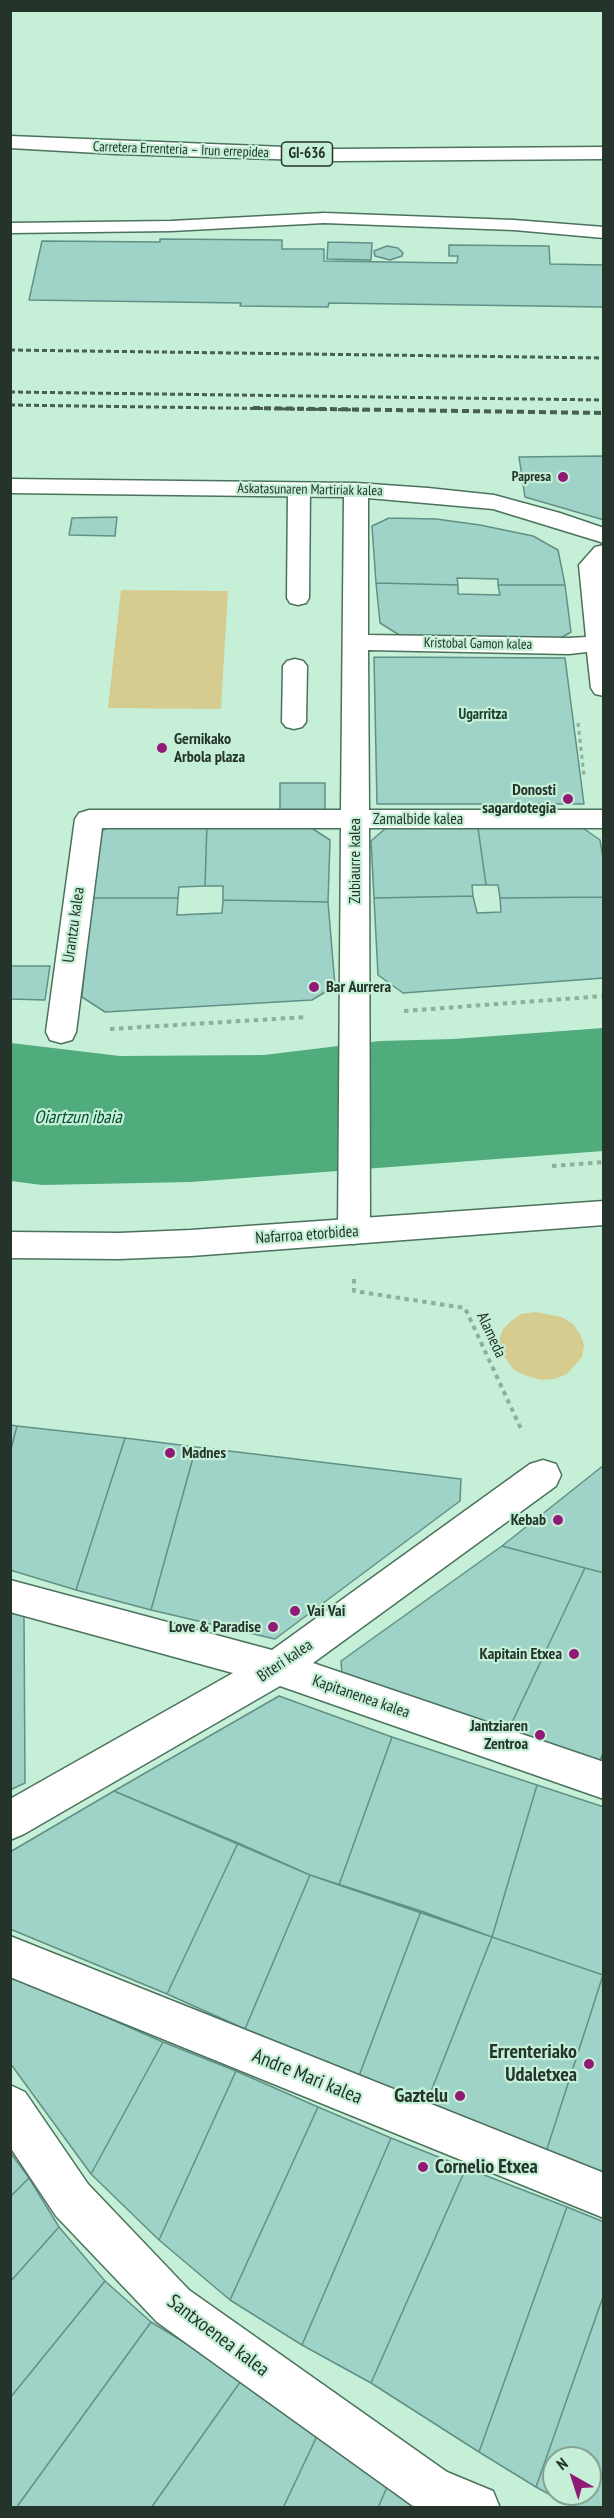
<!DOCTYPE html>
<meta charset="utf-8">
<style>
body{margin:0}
#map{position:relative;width:614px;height:2518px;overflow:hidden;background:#c5efd6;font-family:"PT Sans Narrow",sans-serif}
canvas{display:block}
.frame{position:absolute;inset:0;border:12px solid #24342b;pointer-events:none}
.north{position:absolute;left:542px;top:2446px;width:60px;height:60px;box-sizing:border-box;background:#c5efd6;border:2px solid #85a492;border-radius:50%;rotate:321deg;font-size:16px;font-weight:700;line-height:24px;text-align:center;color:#24342b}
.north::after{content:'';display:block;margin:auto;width:21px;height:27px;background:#921a77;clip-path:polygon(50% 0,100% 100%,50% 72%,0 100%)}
</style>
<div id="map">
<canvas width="614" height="2518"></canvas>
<div class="frame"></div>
<div class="north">N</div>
</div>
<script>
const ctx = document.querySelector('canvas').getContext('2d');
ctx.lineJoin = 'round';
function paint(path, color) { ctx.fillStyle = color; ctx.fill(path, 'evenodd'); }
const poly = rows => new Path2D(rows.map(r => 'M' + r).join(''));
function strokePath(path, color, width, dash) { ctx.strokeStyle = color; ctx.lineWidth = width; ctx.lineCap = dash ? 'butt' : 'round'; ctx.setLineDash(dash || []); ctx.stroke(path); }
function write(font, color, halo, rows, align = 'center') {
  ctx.font = font + ' "PT Sans Narrow",sans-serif'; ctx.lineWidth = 4.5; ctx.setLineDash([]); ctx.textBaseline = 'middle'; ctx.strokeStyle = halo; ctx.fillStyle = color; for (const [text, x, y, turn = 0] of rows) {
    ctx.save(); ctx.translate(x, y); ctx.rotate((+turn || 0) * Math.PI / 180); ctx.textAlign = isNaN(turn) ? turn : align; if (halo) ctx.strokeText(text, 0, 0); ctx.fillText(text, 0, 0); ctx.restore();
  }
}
const green = poly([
 [121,590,228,591,221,709,108,708],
 [535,1312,562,1317,573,1324,580,1334,584,1345,582,1357,567,1374,555,1379,541,1380,527,1376,514,1370,500,1351,499,1340,503,1329,511,1321,521,1314]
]);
const water = poly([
 [603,1028,603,1151,191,1182,42,1185,11,1181,11,1043,120,1056,264,1055,380,1041,454,1039]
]);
const building = poly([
 [160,239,282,240,282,249,324,249,324,261,457,263,458,256,449,256,449,245,549,246,550,264,604,265,604,307,329,303,328,307,240,306,241,303,29,300,42,241,160,242,160,239],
 [328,242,372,243,371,260,327,259,328,242],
 [387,246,398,248,403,253,402,256,390,260,375,256,374,251,387,246],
 [604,456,604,520,525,497,519,457,604,456],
 [117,517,115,536,69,535,72,518,117,517],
 [389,518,436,519,480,525,533,536,558,550,565,585,498,585,498,579,457,578,458,585,376,583,372,526,389,518],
 [376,583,458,585,458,594,500,595,498,585,565,585,571,632,559,639,401,636,380,623,376,583],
 [374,657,565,658,584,804,377,804,374,657],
 [280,783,325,783,325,810,280,810,280,783],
 [118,821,207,823,205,886,179,887,178,898,91,898,97,834,118,821],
 [207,823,307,825,330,840,328,902,223,900,223,886,205,886,207,823],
 [387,827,478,828,486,885,472,885,473,896,374,898,371,841,387,827],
 [478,828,583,828,600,840,604,864,604,897,500,898,498,885,486,885,478,828],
 [473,896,477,913,501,912,500,898,604,897,604,978,403,993,378,975,374,898,473,896],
 [91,898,178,898,177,915,222,913,223,900,328,902,335,986,312,1000,105,1012,82,997,91,898],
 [10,966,50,966,45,1000,10,999,10,966],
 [10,1425,17,1426,10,1453,10,1425],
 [17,1426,125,1438,76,1590,10,1570,10,1453,17,1426],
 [125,1438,196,1447,151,1610,76,1590,125,1438],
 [196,1447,461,1479,460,1501,275,1639,151,1610,196,1447],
 [604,1465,604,1573,502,1546,604,1465],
 [502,1546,585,1568,506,1735,342,1676,341,1661,502,1546],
 [585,1568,604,1573,604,1750,599,1764,506,1735,585,1568],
 [10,1611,24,1615,25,1783,10,1790,10,1611],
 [279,1696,392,1737,339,1885,310,1875,114,1791,279,1696],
 [392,1737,537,1785,492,1937,339,1885,392,1737],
 [537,1785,604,1807,603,1975,492,1937,537,1785],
 [114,1791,238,1843,167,1994,10,1929,10,1852,114,1791],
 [238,1843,310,1875,245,2029,167,1994,238,1843],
 [310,1875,421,1911,359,2076,245,2029,310,1875],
 [421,1911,492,1937,426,2104,359,2076,421,1911],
 [492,1937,603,1975,546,2152,426,2104,492,1937],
 [604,1972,604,2175,546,2152,604,1972],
 [10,1975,163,2042,91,2174,10,2063,10,1975],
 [163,2042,236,2071,159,2240,91,2174,163,2042],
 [236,2071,318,2107,230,2300,159,2240,236,2071],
 [318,2107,391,2138,302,2345,230,2300,318,2107],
 [391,2138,466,2168,371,2383,302,2345,391,2138],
 [10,2152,29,2178,10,2197,10,2152],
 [466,2168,567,2207,479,2452,371,2383,466,2168],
 [29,2178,59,2227,10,2282,10,2197,29,2178],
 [567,2207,604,2222,604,2294,536,2487,479,2452,567,2207],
 [59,2227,105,2281,10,2398,10,2282,59,2227],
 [105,2281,151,2322,16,2508,10,2508,10,2398,105,2281],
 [604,2294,604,2508,574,2508,536,2487,604,2294],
 [554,2458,590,2458,590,2494,554,2494,554,2458],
 [151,2322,243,2378,151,2508,16,2508,151,2322],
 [243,2378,317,2436,283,2508,151,2508,243,2378],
 [317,2436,390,2480,378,2508,283,2508,317,2436],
 [390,2480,433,2508,378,2508,390,2480]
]);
const pathFar1 = poly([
 [578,723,584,775]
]);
const path = poly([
 [404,1011,604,996],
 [110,1029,307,1017],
 [552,1166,604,1162],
 [354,1279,354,1291,465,1308,522,1431]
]);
const lane = poly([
 [324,213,514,220,604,227,604,238,514,230,324,223,171,231,10,233,10,223,171,221,324,213],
 [299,483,307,484,310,489,309,598,306,603,298,605,290,603,287,598,288,489,291,484,299,483],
 [295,659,303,661,307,666,306,722,302,727,294,729,286,727,282,722,283,666,287,661,295,659]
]);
const street = poly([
 [10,479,356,483,428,488,494,495,560,513,604,528,604,543,493,509,368,498,368,635,569,638,586,637,579,565,595,547,604,545,604,696,595,694,591,688,587,652,569,654,368,650,369,810,604,810,604,828,369,828,370,1231,366,1240,354,1244,342,1240,338,1231,341,828,102,828,76,1032,72,1040,61,1043,50,1040,46,1032,75,819,79,813,89,810,341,810,344,497,10,493,10,479],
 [543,1460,556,1464,561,1475,556,1486,313,1663,604,1762,604,1799,280,1686,24,1834,10,1840,10,1799,233,1673,10,1612,10,1580,272,1650,530,1464,543,1460],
 [10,1936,604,2173,604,2218,10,1977,10,1936],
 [10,2085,25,2092,88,2184,189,2290,447,2472,493,2491,500,2508,413,2506,157,2322,56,2216,10,2147,10,2085]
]);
const secondary = poly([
 [604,1201,604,1225,191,1256,119,1259,10,1258,10,1232,119,1233,191,1230,604,1201]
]);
const primary = poly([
 [10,136,335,149,604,147,604,159,335,161,116,154,10,148,10,136]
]);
const railFar1 = poly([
 [10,350,604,358],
 [10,392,604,400],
 [10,405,365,410]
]);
const rail = poly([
 [253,408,604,413]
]);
const markers = [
 [563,477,6,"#921a77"],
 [162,748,6,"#921a77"],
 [568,799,6,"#921a77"],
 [314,987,6,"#921a77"],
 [170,1453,6,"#921a77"],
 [558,1520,6,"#921a77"],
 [295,1611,6,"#921a77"],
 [273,1627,6,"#921a77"],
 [574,1654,6,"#921a77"],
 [540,1735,6,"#921a77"],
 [589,2064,6,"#921a77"],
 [460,2096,6,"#921a77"],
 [423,2167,6,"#921a77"]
];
const farStreetnames = [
 ["Carretera Errenteria – Irun errepidea",181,150,2],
 ["Askatasunaren Martiriak kalea",310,490,1],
 ["Kristobal Gamon kalea",478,644,1]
];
const farPoinames = [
 ["Papresa",551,477]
];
const shields = [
 [307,154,51]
];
const shieldNames = [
 ["GI-636",307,154]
];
const farNeighbourhoodnames = [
 ["Ugarritza",483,715]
];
const poiNames = [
 ["Gernikako",174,739,"left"],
 ["Arbola plaza",174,757,"left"],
 ["Donosti",556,790],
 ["sagardotegia",556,808],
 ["Bar Aurrera",326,987,"left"],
 ["Madnes",182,1453,"left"],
 ["Kebab",546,1520],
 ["Vai Vai",307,1611,"left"],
 ["Love & Paradise",261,1627],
 ["Kapitain Etxea",562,1654],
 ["Jantziaren",528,1726],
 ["Zentroa",528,1744]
];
const streetNames = [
 ["Zamalbide kalea",418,819],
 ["Zubiaurre kalea",355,861,-90],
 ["Urantzu kalea",74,925,-82],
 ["Nafarroa etorbidea",307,1235,-4],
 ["Alameda",491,1335,65],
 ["Biteri kalea",285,1661,-34],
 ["Kapitanenea kalea",361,1697,19]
];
const waterNames = [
 ["Oiartzun ibaia",78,1118]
];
const nearPoinames = [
 ["Errenteriako",577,2052],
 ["Udaletxea",577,2075],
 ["Gaztelu",448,2096],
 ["Cornelio Etxea",435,2167,"left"]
];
const nearStreetnames = [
 ["Andre Mari kalea",307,2077,22],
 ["Santxoenea kalea",218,2336,37]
];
paint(green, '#d7cc90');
paint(water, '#50ab7d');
paint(building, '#a0d3c7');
strokePath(building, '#609086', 1.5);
strokePath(lane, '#4b725c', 3);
strokePath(street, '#4b725c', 3);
strokePath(secondary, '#4b725c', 3);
strokePath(primary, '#4b725c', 3);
strokePath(pathFar1, '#8eaf9c', 3, [4, 4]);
strokePath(path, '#8eaf9c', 4, [4.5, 4.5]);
paint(lane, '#fff');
paint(street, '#fff');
paint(secondary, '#fff');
paint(primary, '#fff');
strokePath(railFar1, '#495f52', 3, [5, 3]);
strokePath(rail, '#495f52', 4, [7, 4]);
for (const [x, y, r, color] of markers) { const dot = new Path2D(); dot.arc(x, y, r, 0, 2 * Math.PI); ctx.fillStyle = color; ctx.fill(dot); strokePath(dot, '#c5efd6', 2); }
write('14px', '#24342b', '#c5efd6', farStreetnames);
write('bold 14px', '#24342b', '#c5efd6', farPoinames, 'right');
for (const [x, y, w] of shields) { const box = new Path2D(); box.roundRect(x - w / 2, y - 12, w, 24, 4.5); ctx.fillStyle = '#c5efd6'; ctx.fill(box); strokePath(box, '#24342b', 1.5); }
write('bold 15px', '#24342b', null, shieldNames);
write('bold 15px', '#1c422f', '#c5efd6', farNeighbourhoodnames);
write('bold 16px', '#24342b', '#c5efd6', poiNames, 'right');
write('16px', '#24342b', '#c5efd6', streetNames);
write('italic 18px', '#004e30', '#c5efd6', waterNames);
write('bold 20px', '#24342b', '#c5efd6', nearPoinames, 'right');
write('20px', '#24342b', '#c5efd6', nearStreetnames);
</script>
